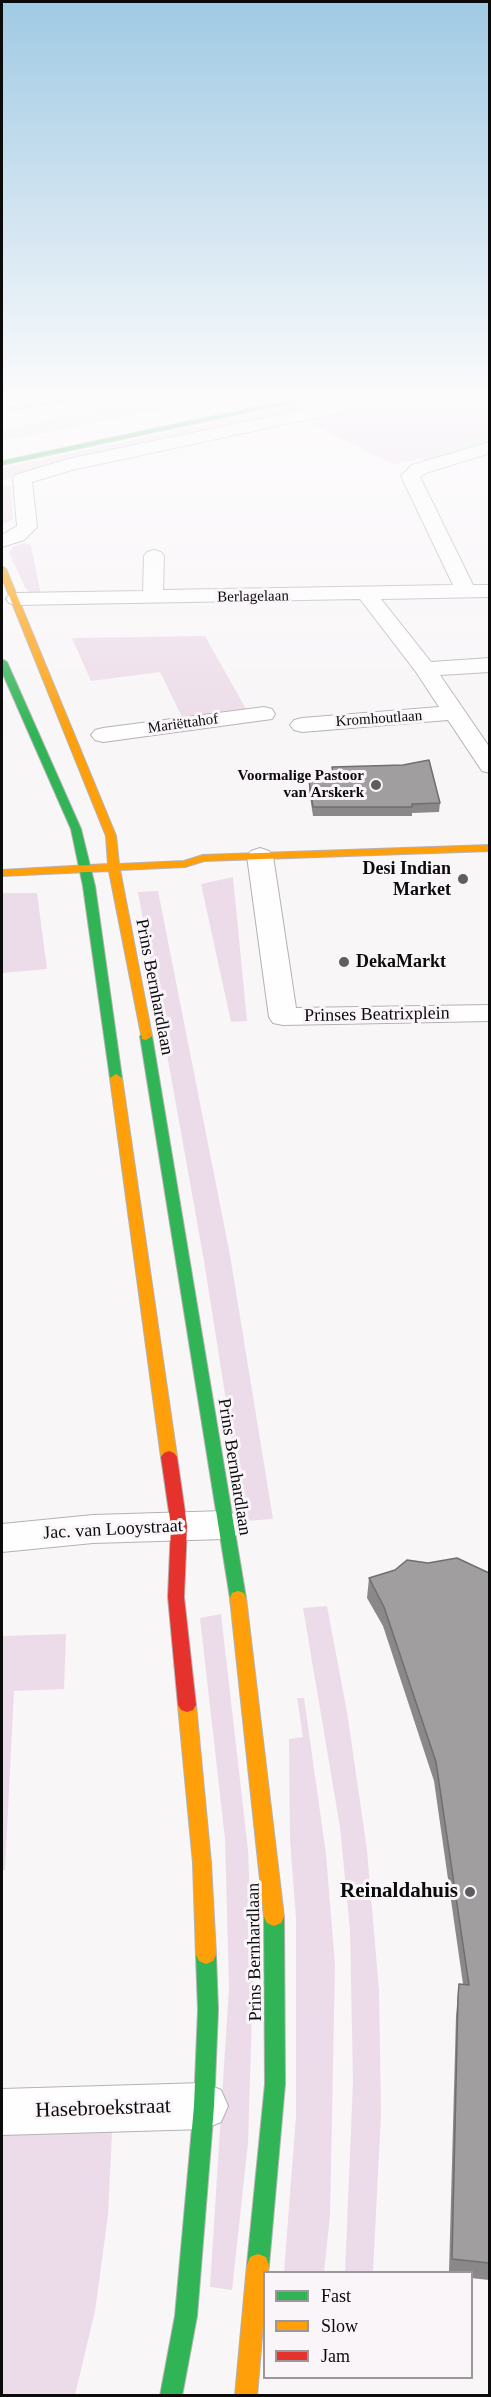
<!DOCTYPE html>
<meta charset="utf-8">
<style>
body{margin:0}
#map{position:relative;width:491px;height:2397px;overflow:hidden;background:#f9f6f8;font-family:Georgia,serif}
canvas{display:block}
.frame{position:absolute;inset:0;border:3px solid #0c0b0c;pointer-events:none}
.legend{position:absolute;left:263px;top:2271px;width:210px;height:108px;box-sizing:border-box;background:#faf5f9;border:2px solid #9b979a;margin:0;padding:8px 10px;list-style:none;font-size:18px;color:#0c0b0c}
.legend li{display:flex;align-items:center;gap:12px;height:30px}
.legend b{width:30px;border:2px solid #9b979a}
</style>
<div id="map">
<canvas width="491" height="2397"></canvas>
<div class="frame"></div>
<ul class="legend">
<li><b style="height:8px;background:#30b455"></b>Fast</li>
<li><b style="height:8px;background:#ff9f0a"></b>Slow</li>
<li><b style="height:8px;background:#e5322d"></b>Jam</li>
</ul>
</div>
<script>
const ctx = document.querySelector('canvas').getContext('2d');
ctx.lineJoin = 'round';
function paint(path, color) { ctx.fillStyle = color; ctx.fill(path, 'evenodd'); }
const poly = rows => new Path2D(rows.map(r => 'M' + r).join(''));
function strokePath(path, color, width, dash) { ctx.strokeStyle = color; ctx.lineWidth = width; ctx.lineCap = dash ? 'butt' : 'round'; ctx.setLineDash(dash || []); ctx.stroke(path); }
function write(font, color, halo, rows, align = 'center') {
  ctx.font = font + ' Georgia,serif'; ctx.lineWidth = 6; ctx.setLineDash([]); ctx.textBaseline = 'middle'; ctx.strokeStyle = halo; ctx.fillStyle = color; for (const [text, x, y, turn = 0] of rows) {
    ctx.save(); ctx.translate(x, y); ctx.rotate((+turn || 0) * Math.PI / 180); ctx.textAlign = isNaN(turn) ? turn : align; if (halo) ctx.strokeText(text, 0, 0); ctx.fillText(text, 0, 0); ctx.restore();
  }
}
const green = poly([
 [175,400,209,400,2,441,2,435],
 [317,400,352,400,2,480,2,468],
 [389,400,465,400,463,405,489,409,489,438,425,458,393,464,311,424,313,423,305,418],
 [7,485,11,487,13,519,2,525,2,486],
 [23,543,31,545,41,595,32,594,26,589,9,553,13,547],
 [205,636,246,709,182,717,160,672,91,681,72,638],
 [233,877,247,1021,231,1022,201,884],
 [158,891,230,1255,273,1519,245,1521,204,1261,138,892],
 [2,893,37,893,47,969,2,973],
 [327,1606,347,1712,367,1850,379,1990,381,2114,373,2272,345,2272,353,2081,350,1930,340,1827,303,1608],
 [221,1614,248,1850,253,1981,248,2143,232,2290,210,2287,229,1987,225,1839,200,1618],
 [66,1634,64,1689,14,1691,5,1870,2,1870,2,1636],
 [297,1698,304,1698,326,1854,335,1965,330,2215,324,2272,284,2272,296,2116,296,1918,290,1840,289,1739,303,1737],
 [113,2113,108,2215,95,2311,75,2395,2,2396,2,2119]
]);
const stream = poly([
 [487,409,490,409],
 [342,418,423,400],
 [425,458,490,438]
]);
const canal = poly([
 [148,400,181,400,173,405,2,439,2,429,148,400]
]);
const street = poly([
 [349,400,383,400,375,405,72,470,32,482,37,527,24,540,2,547,2,535,17,526,13,479,15,475,68,459,349,400],
 [490,442,490,453,426,473,420,477,473,585,490,585,490,597,381,599,431,662,490,658,490,672,440,675,490,748,490,773,482,771,448,720,302,732,294,730,290,725,294,720,302,718,439,707,416,672,360,599,16,605,9,603,6,599,9,595,16,593,143,591,144,556,147,552,154,550,161,552,164,556,163,590,453,585,401,476,412,465,490,442],
 [264,707,272,709,275,714,272,719,103,742,95,740,91,735,95,730,103,728,264,707],
 [260,848,269,851,273,856,296,1008,490,1005,490,1021,283,1025,273,1023,269,1017,247,856,251,851,260,848],
 [225,1511,238,1515,244,1525,238,1535,225,1539,93,1543,2,1552,2,1524,93,1515,225,1511],
 [204,2083,221,2090,228,2106,221,2122,204,2129,2,2135,2,2089,204,2083]
]);
const fast = poly([
 [289,400,304,400,2,465,2,461,289,400],
 [2,659,7,662,81,829,95,886,122,1078,120,1081,116,1082,110,1078,83,886,71,829,2,672,2,659],
 [146,1032,152,1036,246,1598,244,1603,238,1605,232,1603,230,1598,140,1036,146,1032],
 [274,1908,281,1911,284,1917,285,2084,269,2265,266,2272,258,2276,250,2273,247,2265,265,2084,264,1917,267,1911,274,1908],
 [206,1946,213,1949,216,1955,218,2010,214,2106,197,2316,182,2396,160,2396,175,2316,194,2106,198,2010,196,1955,199,1949,206,1946]
]);
const slow = poly([
 [2,566,6,569,116,836,119,864,184,861,203,855,490,845,490,851,204,861,185,867,120,870,152,1036,146,1040,142,1039,109,871,2,876,2,870,108,864,106,836,2,578,2,566],
 [116,1074,122,1078,177,1457,174,1461,169,1463,164,1461,161,1457,110,1078,116,1074],
 [238,1591,244,1593,246,1598,284,1917,281,1923,274,1926,267,1923,264,1917,230,1598,232,1593,238,1591],
 [187,1698,193,1700,196,1705,211,1863,216,1955,213,1961,206,1964,199,1961,196,1955,193,1863,178,1705,181,1700,187,1698],
 [258,2254,266,2257,269,2265,268,2272,264,2272,264,2314,257,2396,235,2396,247,2265,250,2257,258,2254]
]);
const jam = poly([
 [169,1451,174,1453,177,1457,187,1526,184,1597,196,1705,193,1710,187,1712,181,1710,178,1705,168,1597,171,1526,161,1457,164,1453,169,1451]
]);
const rail = poly([
 [2,410,66,400]
]);
const wall = poly([
 [332,767,440,803,439,812,412,813,412,816,313,816,309,790,309,781,332,780],
 [489,1573,489,2280,471,2278,471,2272,449,2272,456,2016,459,1984,463,1984,434,1781,383,1626,367,1598,369,1578]
]);
const building = poly([
 [429,760,440,803,412,804,412,807,313,807,309,781,334,780,332,767,403,765,429,760],
 [457,1558,489,1573,489,2263,452,2259,458,1997,459,1984,469,1985,436,1762,384,1607,369,1578,395,1570,407,1560,428,1563,457,1558]
]);
const markers = [
 [376,785,6,"#5f5d5f"],
 [463,879,6,"#5f5d5f"],
 [344,962,6,"#5f5d5f"],
 [470,1892,6,"#5f5d5f"]
];
const farStreetnames = [
 ["Berlagelaan",253,597,-1],
 ["Kromhoutlaan",379,719,-4],
 ["Mariëttahof",183,724,-8]
];
const farPoinames = [
 ["Voormalige Pastoor",364,776],
 ["van Arskerk",364,793]
];
const poiNames = [
 ["Desi Indian",451,869],
 ["Market",451,890],
 ["DekaMarkt",356,962,"left"]
];
const streetNames = [
 ["Prins Bernhardlaan",154,987,79],
 ["Prinses Beatrixplein",377,1015,-1],
 ["Prins Bernhardlaan",234,1467,81],
 ["Jac. van Looystraat",113,1530,-3],
 ["Prins Bernhardlaan",255,1952,-91]
];
const nearPoinames = [
 ["Reinaldahuis",458,1892]
];
const nearStreetnames = [
 ["Hasebroekstraat",103,2109,-2]
];
paint(green, '#ecdce9');
strokePath(stream, '#d5ebdd', 5);
paint(canal, '#d5ebdd');
strokePath(street, '#b4b2b3', 2);
strokePath(fast, '#b4b2b3', 2);
strokePath(slow, '#b4b2b3', 2);
strokePath(jam, '#b4b2b3', 2);
paint(street, '#fefefe');
paint(fast, '#30b455');
paint(slow, '#ff9f0a');
paint(jam, '#e5322d');
strokePath(rail, '#b8b7b8', 4.5);
strokePath(rail, '#faf5f9', 3, [8]);
paint(wall, '#8a8889');
paint(building, '#a09e9f');
strokePath(building, '#706f6f', 1.5);
const sky = ctx.createLinearGradient(0, 0, 0, 736);
sky.addColorStop(0, '#a0cae4');
sky.addColorStop(0.54, '#fcfbfc');
sky.addColorStop(1, '#fcfbfc00');
ctx.fillStyle = sky;
ctx.fillRect(0, 0, 491, 736);
for (const [x, y, r, color] of markers) { const dot = new Path2D(); dot.arc(x, y, r, 0, 2 * Math.PI); ctx.fillStyle = color; ctx.fill(dot); strokePath(dot, '#faf5f9', 2); }
write('15px', '#0c0b0c', '#faf5f9', farStreetnames);
write('bold 15px', '#0c0b0c', '#faf5f9', farPoinames, 'right');
write('bold 18px', '#0c0b0c', '#faf5f9', poiNames, 'right');
write('18px', '#0c0b0c', '#faf5f9', streetNames);
write('bold 21px', '#0c0b0c', '#faf5f9', nearPoinames, 'right');
write('21px', '#0c0b0c', '#faf5f9', nearStreetnames);
</script>
